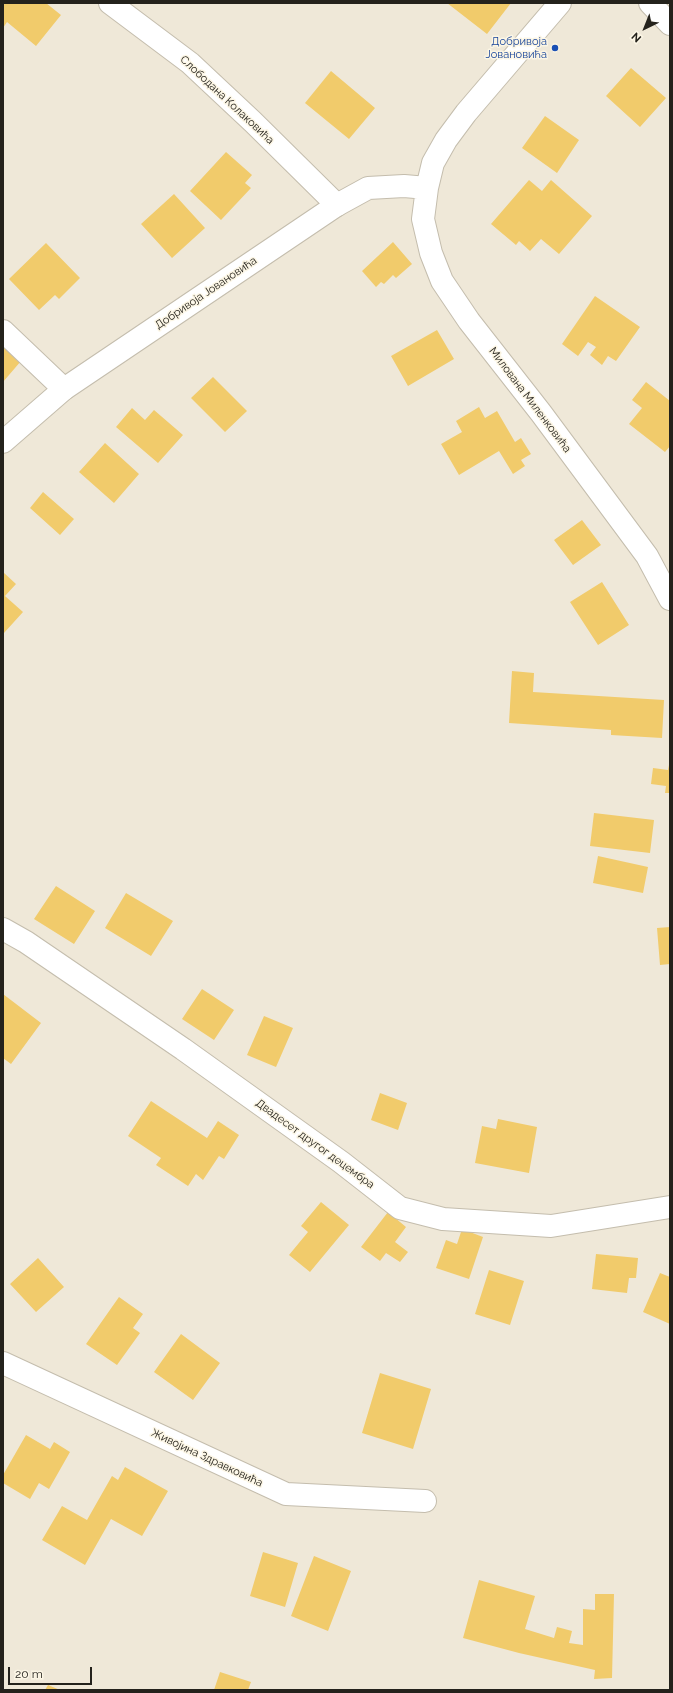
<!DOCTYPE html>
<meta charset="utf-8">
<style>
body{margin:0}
#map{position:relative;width:673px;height:1693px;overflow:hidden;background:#efe8d8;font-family:Raleway,sans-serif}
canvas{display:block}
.frame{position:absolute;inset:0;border:4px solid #24221c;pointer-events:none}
.north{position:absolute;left:625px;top:8px;width:40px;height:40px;-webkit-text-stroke:3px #fcf6e5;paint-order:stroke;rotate:223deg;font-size:11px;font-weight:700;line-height:16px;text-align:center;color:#24221c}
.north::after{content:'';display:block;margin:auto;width:14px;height:18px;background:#24221c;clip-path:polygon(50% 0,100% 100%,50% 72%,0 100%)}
.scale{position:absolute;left:8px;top:1667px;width:84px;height:18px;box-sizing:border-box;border:2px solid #24221c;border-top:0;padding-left:5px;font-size:12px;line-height:14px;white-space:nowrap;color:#24221c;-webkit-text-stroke:3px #fcf6e5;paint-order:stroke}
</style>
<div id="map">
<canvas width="673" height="1693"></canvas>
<div class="frame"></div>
<div class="north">N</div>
<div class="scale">20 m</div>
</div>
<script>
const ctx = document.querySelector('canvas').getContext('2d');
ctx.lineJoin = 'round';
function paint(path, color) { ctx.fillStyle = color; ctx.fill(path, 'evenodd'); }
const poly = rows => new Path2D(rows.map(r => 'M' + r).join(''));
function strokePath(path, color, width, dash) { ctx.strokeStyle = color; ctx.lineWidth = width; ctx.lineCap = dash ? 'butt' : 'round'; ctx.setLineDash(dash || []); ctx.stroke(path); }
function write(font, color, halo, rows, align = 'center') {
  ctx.font = font + ' Raleway,sans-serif'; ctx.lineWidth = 3; ctx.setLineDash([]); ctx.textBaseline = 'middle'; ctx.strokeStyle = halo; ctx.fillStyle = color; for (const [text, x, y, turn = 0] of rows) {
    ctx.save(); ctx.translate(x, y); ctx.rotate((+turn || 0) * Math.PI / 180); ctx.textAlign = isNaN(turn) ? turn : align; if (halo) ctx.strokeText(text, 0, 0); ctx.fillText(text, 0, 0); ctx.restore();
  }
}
const building = poly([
 [3,3,46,3,61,15,36,46,7,22,3,28],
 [447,3,511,3,487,34],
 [631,68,666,98,640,127,606,96],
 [331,71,375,108,349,139,305,103],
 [545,116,579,140,557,173,522,148],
 [226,152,252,175,245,183,251,188,221,220,190,191],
 [529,180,542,191,551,180,592,216,559,254,541,239,530,251,519,241,516,245,491,224],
 [174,194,205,228,172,258,141,224],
 [393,242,412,264,396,278,393,275,384,284,381,282,376,287,362,271],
 [46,243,80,278,59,299,55,295,39,310,9,279],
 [595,296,640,327,616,361,608,356,602,365,590,355,596,347,588,342,578,356,562,344],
 [437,330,454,359,408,386,391,356],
 [3,346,21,361,3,382],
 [213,377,247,411,225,432,191,398],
 [646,382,670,401,670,446,665,452,629,424,642,408,632,400],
 [479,407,485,418,497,411,515,442,521,438,531,454,521,460,525,466,513,474,499,451,459,475,441,444,462,432,456,421],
 [132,408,145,420,154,410,183,435,158,463,116,427],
 [105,443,139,474,114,503,79,472],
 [43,492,74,519,60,535,30,508],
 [582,520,601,545,573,565,554,540],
 [3,572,16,584,5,596,23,612,4,633],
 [602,582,629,625,598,645,570,602],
 [512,671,534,673,533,692,664,700,662,738,611,735,611,730,509,723],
 [669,765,670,765,670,793,665,793,666,786,651,784,653,768,668,770],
 [594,813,654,820,650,853,590,846],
 [598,856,648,867,643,893,593,883],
 [56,886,95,911,74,944,34,919],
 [126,893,173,921,151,956,105,928],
 [670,927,670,964,660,965,657,928],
 [202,989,234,1010,214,1040,182,1019],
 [3,994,41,1023,11,1064,3,1058],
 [264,1016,293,1028,276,1067,247,1055],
 [380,1093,407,1103,398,1130,371,1120],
 [151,1101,207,1138,218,1121,239,1135,224,1159,219,1156,203,1180,196,1174,188,1186,156,1165,161,1158,128,1136],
 [498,1119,537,1127,529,1173,475,1163,482,1126,496,1129],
 [321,1202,349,1225,310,1272,289,1255,308,1232,301,1226],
 [388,1212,406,1227,395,1242,408,1252,400,1262,386,1253,380,1261,361,1247],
 [462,1229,483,1237,469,1279,436,1268,446,1240,457,1244],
 [596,1254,638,1258,636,1278,629,1278,627,1293,592,1289],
 [38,1258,64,1287,36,1312,10,1284],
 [489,1270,524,1281,510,1325,475,1314],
 [660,1273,670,1277,670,1324,643,1312],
 [119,1297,143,1314,133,1328,140,1333,117,1365,86,1344],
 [181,1334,220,1363,193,1400,154,1372],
 [380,1373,431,1389,413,1449,362,1433],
 [26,1435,50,1449,54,1442,70,1452,49,1489,39,1483,30,1499,3,1483,3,1475],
 [125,1467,168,1491,142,1536,111,1519,85,1565,42,1540,62,1506,87,1520,112,1476,118,1480],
 [263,1552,298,1563,285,1607,250,1596],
 [314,1556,351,1571,328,1631,291,1616],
 [479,1580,535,1596,525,1629,554,1638,557,1627,572,1631,569,1643,583,1645,583,1609,595,1610,595,1594,614,1594,612,1678,594,1679,595,1670,519,1653,463,1638],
 [220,1672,251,1682,248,1690,214,1690],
 [48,1685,60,1690,45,1690]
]);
const minor = poly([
 [110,3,190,63,253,122,337,205],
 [650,3,670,24],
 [3,331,64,389],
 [3,929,26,942,183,1049,341,1162,400,1208,443,1219,551,1226,670,1207],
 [3,1363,286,1494,425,1501]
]);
const tertiary = poly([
 [560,3,466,113,446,140,433,163,427,188,423,219,431,253,442,281,469,321,541,413,647,556,670,599],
 [3,442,64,389,337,205,368,188,404,186,427,188]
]);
const markers = [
 [555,48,4,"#1a4fb4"]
];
const transitNames = [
 ["Добривоја",547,42],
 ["Јовановића",547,55]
];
const streetNames = [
 ["Слободана Колаковића",227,100,43],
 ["Добривоја Јовановића",206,293,-34],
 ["Милована Миленковића",530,400,53],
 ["Двадесет другог децембра",315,1144,36],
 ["Живојина Здравковића",207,1458,25]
];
paint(building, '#f1cb6b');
strokePath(minor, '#c4bdad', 24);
strokePath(tertiary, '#c4bdad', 24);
strokePath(minor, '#fff', 22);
strokePath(tertiary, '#fff', 22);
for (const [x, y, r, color] of markers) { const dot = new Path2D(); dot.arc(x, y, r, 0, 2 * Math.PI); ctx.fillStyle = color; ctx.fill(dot); strokePath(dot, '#fcf6e5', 1.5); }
write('11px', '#164399', '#fcf6e5', transitNames, 'right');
write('11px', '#24221c', '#fcf6e5', streetNames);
</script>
